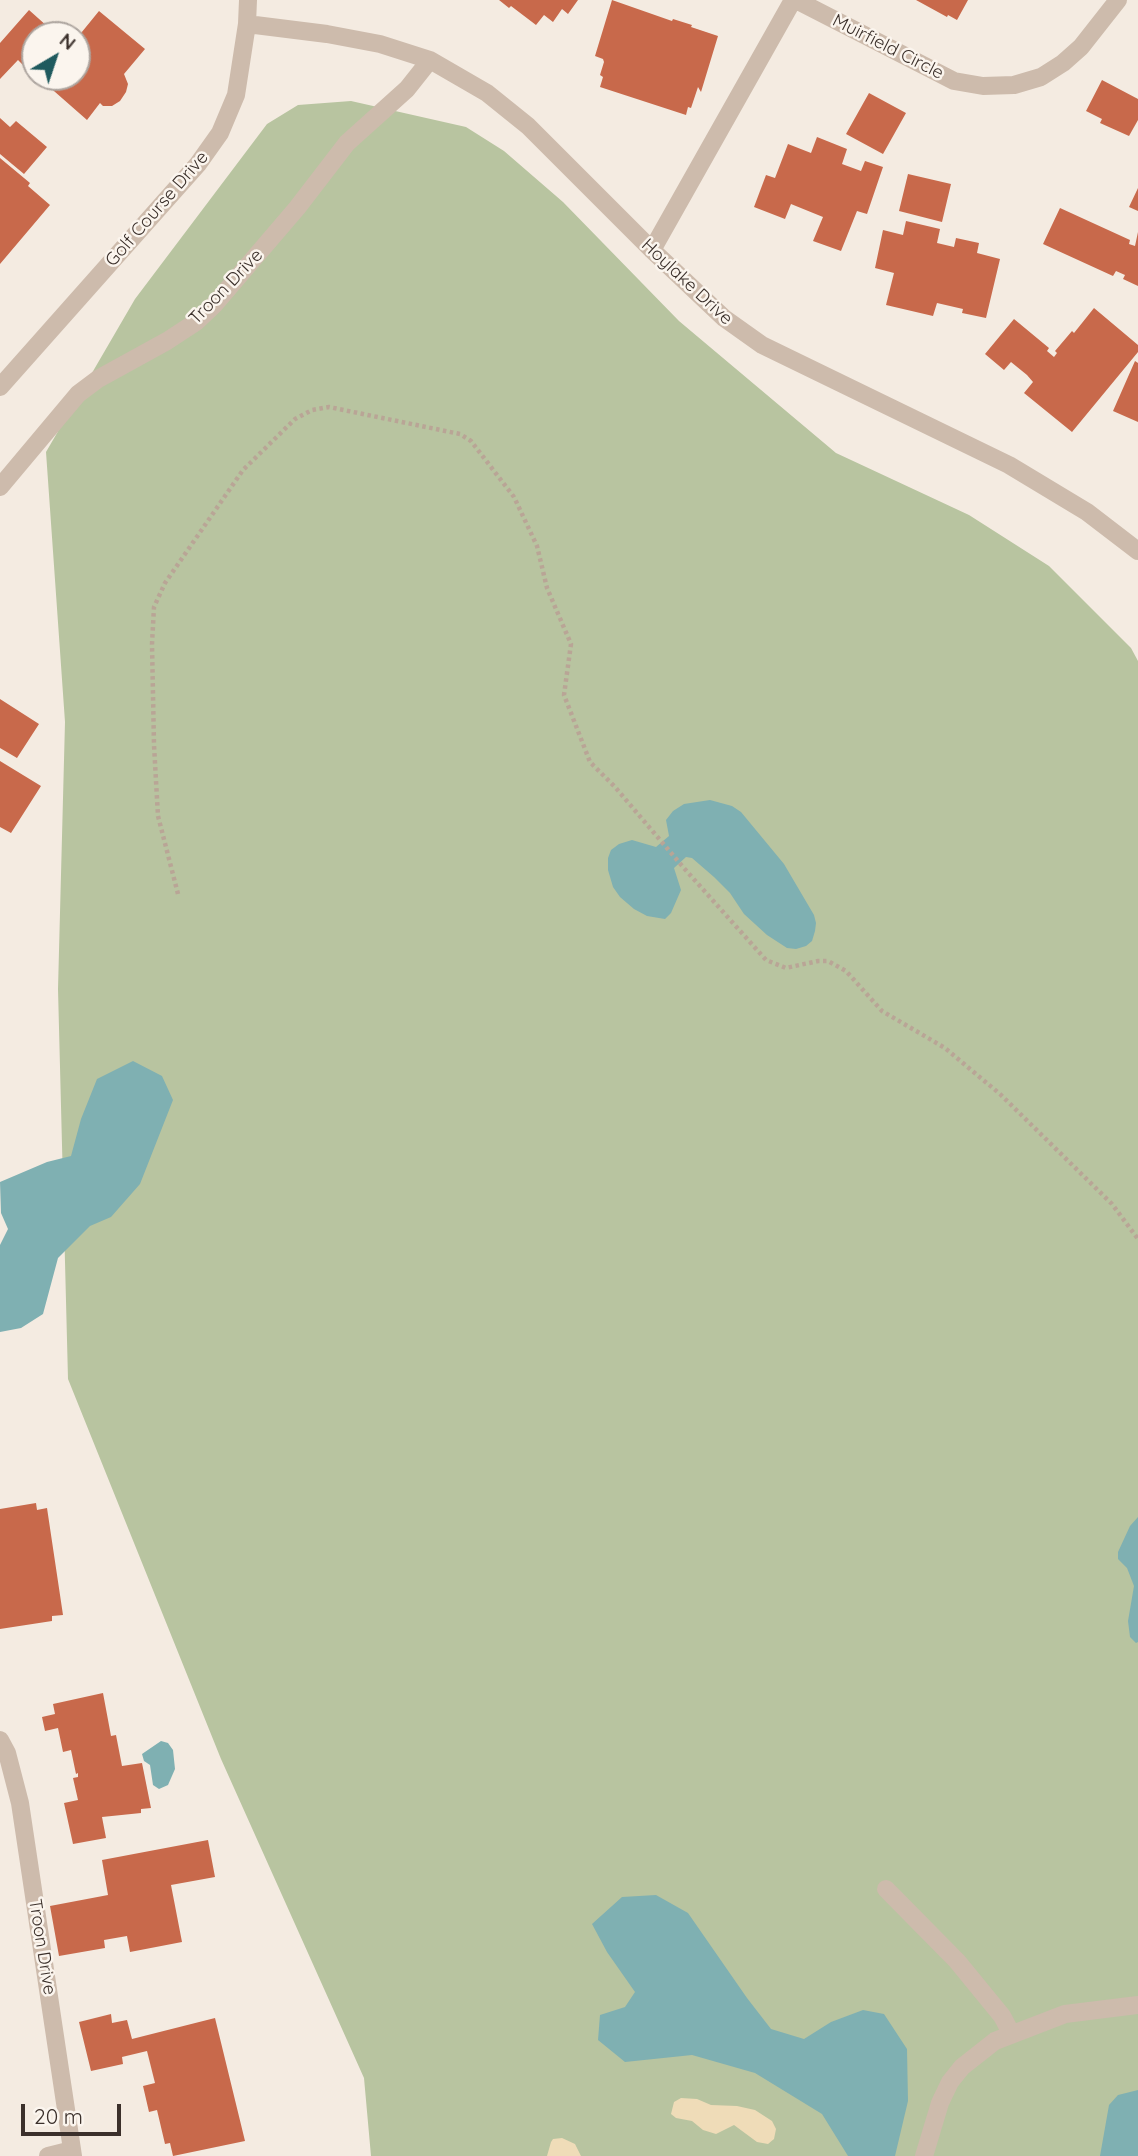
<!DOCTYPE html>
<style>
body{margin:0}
#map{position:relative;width:1138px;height:2156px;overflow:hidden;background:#f4ebe1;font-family:Quicksand,sans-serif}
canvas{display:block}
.north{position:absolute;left:21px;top:21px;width:70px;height:70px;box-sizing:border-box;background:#fbf5ee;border:2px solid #aea6a0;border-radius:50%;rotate:39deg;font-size:19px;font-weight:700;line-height:28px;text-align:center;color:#3b302b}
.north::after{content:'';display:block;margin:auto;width:24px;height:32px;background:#1f5a5e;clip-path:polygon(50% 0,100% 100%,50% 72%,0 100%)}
.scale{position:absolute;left:21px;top:2104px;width:100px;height:32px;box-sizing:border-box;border:4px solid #3b302b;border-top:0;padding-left:9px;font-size:21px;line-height:24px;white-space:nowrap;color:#3b302b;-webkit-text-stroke:5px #fbf5ee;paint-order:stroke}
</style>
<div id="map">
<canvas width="1138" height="2156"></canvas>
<div class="north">N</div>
<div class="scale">20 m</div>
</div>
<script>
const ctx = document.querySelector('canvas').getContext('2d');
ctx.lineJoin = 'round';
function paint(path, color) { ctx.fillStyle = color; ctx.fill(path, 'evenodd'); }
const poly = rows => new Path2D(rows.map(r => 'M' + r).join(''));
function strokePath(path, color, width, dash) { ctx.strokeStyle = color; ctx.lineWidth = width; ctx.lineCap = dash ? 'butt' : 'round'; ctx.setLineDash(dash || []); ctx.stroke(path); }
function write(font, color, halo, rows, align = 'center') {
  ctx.font = font + ' Quicksand,sans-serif'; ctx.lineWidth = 5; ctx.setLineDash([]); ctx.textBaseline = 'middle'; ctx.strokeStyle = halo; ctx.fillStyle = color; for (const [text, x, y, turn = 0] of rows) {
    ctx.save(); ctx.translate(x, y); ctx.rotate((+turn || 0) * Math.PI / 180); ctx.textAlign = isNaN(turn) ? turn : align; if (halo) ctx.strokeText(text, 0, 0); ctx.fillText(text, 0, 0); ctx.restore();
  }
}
const green = poly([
 [351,101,466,127,504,151,563,202,679,321,836,453,969,515,1049,566,1131,648,1138,661,1138,2156,371,2156,364,2078,221,1759,68,1379,58,989,65,722,46,452,135,299,267,124,298,105]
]);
const sand = poly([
 [681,2098,697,2099,711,2105,737,2106,755,2110,772,2121,776,2129,774,2139,768,2144,757,2142,734,2125,716,2134,703,2130,692,2121,676,2118,671,2114,674,2102],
 [562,2138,575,2144,581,2156,547,2156,551,2142,553,2139]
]);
const water = poly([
 [710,800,732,806,741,812,784,864,814,915,816,923,815,931,812,941,806,946,796,949,787,948,767,935,744,914,730,893,714,877,692,858,686,857,674,868,681,890,671,913,665,919,647,916,634,909,620,897,613,887,608,870,608,858,611,850,619,844,632,840,656,847,669,836,666,820,673,811,684,804],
 [133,1061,162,1076,173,1100,140,1184,111,1217,90,1226,58,1258,43,1314,21,1328,0,1332,0,1245,8,1229,1,1213,0,1182,47,1162,71,1156,81,1119,97,1079],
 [1138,1517,1138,1642,1136,1643,1130,1637,1128,1621,1134,1586,1127,1568,1118,1559,1118,1552,1130,1526],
 [161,1741,168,1743,173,1750,175,1769,168,1785,159,1789,153,1785,150,1765,144,1761,142,1754],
 [656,1895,688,1913,747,1998,771,2029,804,2039,831,2022,863,2010,884,2014,907,2049,908,2101,895,2156,848,2156,822,2114,755,2073,692,2055,625,2062,598,2040,600,2015,625,2007,635,1992,607,1952,592,1924,622,1897],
 [1138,2090,1138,2156,1100,2156,1109,2105,1118,2095]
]);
const building = poly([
 [499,0,578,0,568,14,562,9,553,22,544,15,536,25,511,6,509,8],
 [612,0,672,21,673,19,692,25,691,27,718,36,701,92,698,87,691,108,688,107,686,115,600,87,603,77,600,75,604,62,603,59,595,56],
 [916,0,968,0,957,20,948,15,947,17],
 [29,10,57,35,35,35,33,75,18,60,0,79,0,43],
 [99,11,145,49,124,74,128,84,126,92,120,101,112,106,103,106,100,103,87,120,38,77,77,77,77,38],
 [1102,80,1138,99,1138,120,1129,136,1100,123,1102,119,1086,111],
 [869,93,906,113,883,154,846,134],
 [0,118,10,127,16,121,47,147,24,174,0,154],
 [817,137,847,149,842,164,861,171,865,161,883,167,867,214,857,211,841,251,813,241,823,217,791,204,785,219,754,207,766,175,775,178,788,144,811,153],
 [0,158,30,183,28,186,50,205,0,264],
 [908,174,951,184,942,222,899,211],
 [1138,188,1138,211,1129,207],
 [1060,208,1130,240,1129,244,1135,246,1138,232,1138,286,1123,279,1125,275,1116,271,1113,276,1043,244],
 [906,221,940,229,937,243,954,247,956,238,979,243,977,253,1000,259,986,318,962,313,963,309,937,303,933,316,886,305,894,273,875,268,883,230,903,235],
 [1094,308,1138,345,1138,352,1072,432,1024,393,1033,382,1027,375,1011,362,1004,370,985,354,1014,319,1049,348,1047,351,1054,357,1057,353,1055,351,1072,331,1074,333],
 [1135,361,1138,363,1138,422,1113,411],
 [0,699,39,724,17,758,0,748],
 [0,761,41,786,11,833,0,827],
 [36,1503,37,1510,47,1508,63,1615,52,1616,52,1621,0,1629,0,1509],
 [103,1693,111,1736,116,1735,122,1766,142,1763,151,1808,141,1809,141,1813,102,1817,106,1838,73,1844,64,1803,78,1800,73,1778,78,1777,78,1773,76,1774,71,1750,63,1752,58,1728,45,1731,42,1717,55,1714,53,1704],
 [208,1840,215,1877,171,1885,182,1942,130,1952,127,1936,104,1940,105,1948,59,1956,50,1906,108,1895,102,1860],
 [111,2014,112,2023,127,2020,132,2039,215,2018,245,2141,173,2156,170,2143,165,2144,157,2110,149,2112,143,2086,155,2083,147,2051,122,2057,123,2064,91,2071,79,2022]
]);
const path = poly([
 [178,894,158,816,154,745,152,644,154,607,165,583,243,470,295,419,312,410,329,407,460,434,471,441,514,497,537,546,547,588,571,644,564,695,590,762,615,787,683,867,766,960,786,968,818,961,828,961,846,971,882,1011,945,1048,1000,1094,1112,1204,1138,1239]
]);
const minor = poly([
 [796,0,954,81,983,86,1014,85,1041,77,1063,63,1081,47,1118,0],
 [247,24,327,34,380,44,430,60,487,93,528,126,652,250,724,318,762,345,1009,465,1087,512,1138,551],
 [652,250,793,0],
 [0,387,198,164,220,133,236,95,247,24,248,0],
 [0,487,78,394,98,379,167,341,196,322,214,305,297,208,347,143,407,89,430,60],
 [0,1740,7,1753,20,1803,73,2156],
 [886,1889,957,1961,1002,2016,1011,2033],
 [48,2156,72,2150],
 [924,2156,940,2103,950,2082,962,2067,995,2041,1065,2014,1138,2005]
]);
const streetNames = [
 ["Muirfield Circle",888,47,27],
 ["Golf Course Drive",157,209,-49],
 ["Hoylake Drive",687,282,43],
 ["Troon Drive",226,287,-46],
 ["Troon Drive",42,1947,81]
];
paint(green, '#b8c4a0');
paint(sand, '#efdcb8');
paint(water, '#7fb0b2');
paint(building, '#c8694b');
strokePath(path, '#b9a596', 4.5, [3.5, 3.5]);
strokePath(minor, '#cdbbac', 18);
write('18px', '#3b302b', '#fbf5ee', streetNames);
</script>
